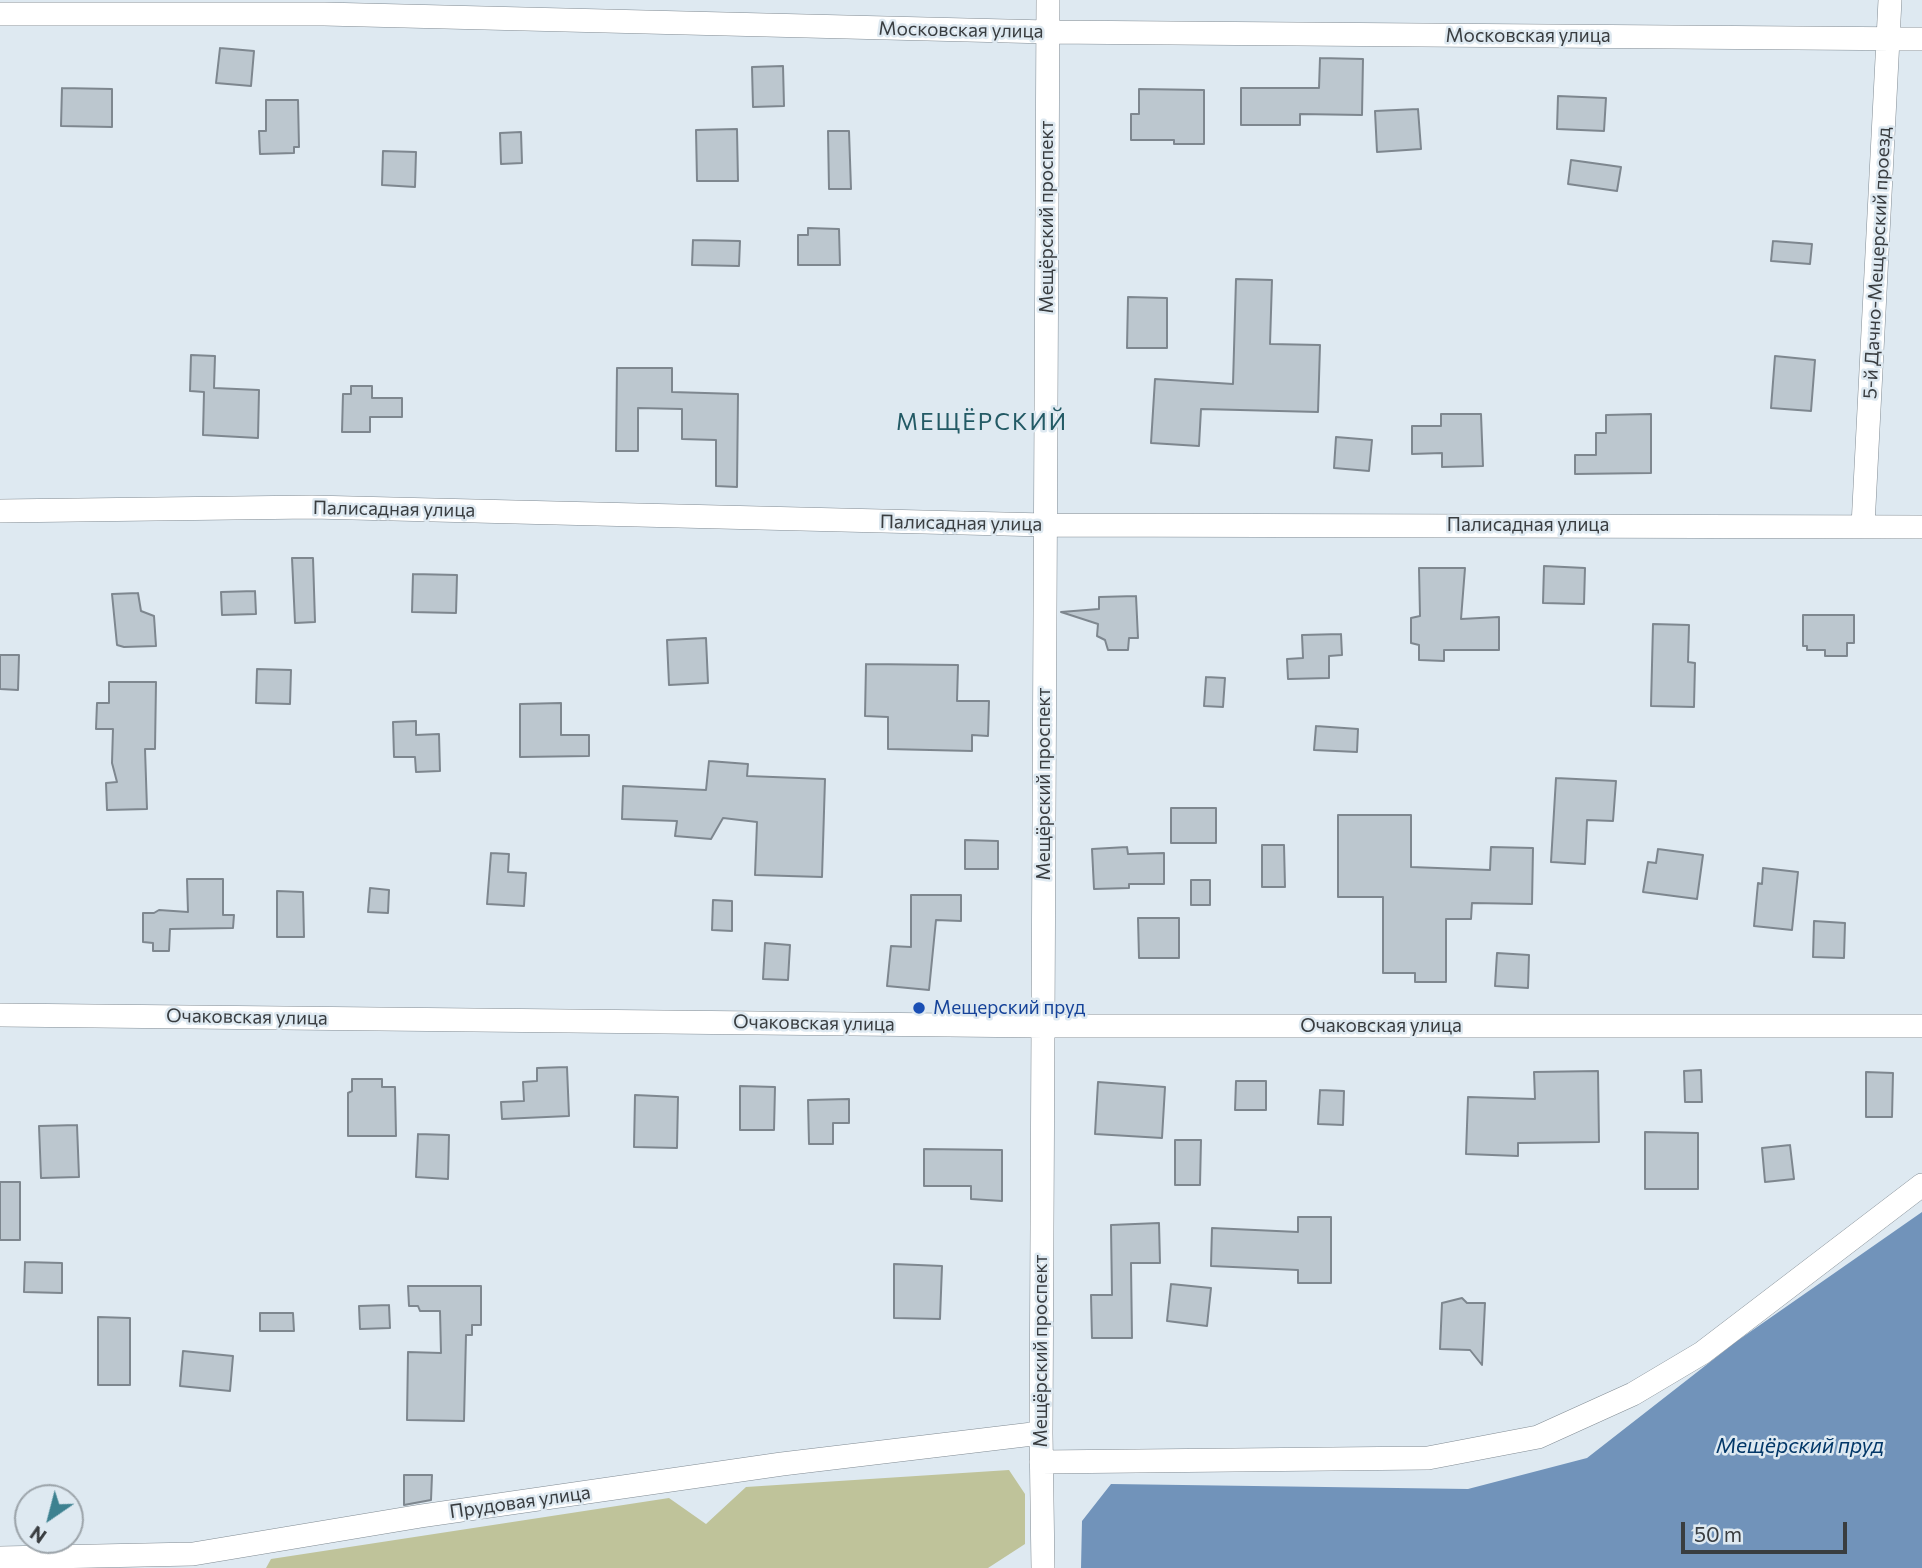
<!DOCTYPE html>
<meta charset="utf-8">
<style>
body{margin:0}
#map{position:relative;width:1922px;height:1568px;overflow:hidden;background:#dee9f1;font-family:Commissioner,sans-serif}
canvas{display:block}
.north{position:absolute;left:14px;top:1484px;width:70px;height:70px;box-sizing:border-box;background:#dee9f1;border:2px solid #9ca4aa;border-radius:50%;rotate:215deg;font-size:19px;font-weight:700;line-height:28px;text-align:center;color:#393d40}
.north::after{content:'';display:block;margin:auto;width:24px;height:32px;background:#3d8190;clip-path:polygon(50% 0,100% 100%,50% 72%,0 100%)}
.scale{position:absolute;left:1681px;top:1522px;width:166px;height:32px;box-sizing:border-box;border:4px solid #393d40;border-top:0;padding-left:9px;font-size:21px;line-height:24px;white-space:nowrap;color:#393d40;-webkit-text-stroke:5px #dee9f1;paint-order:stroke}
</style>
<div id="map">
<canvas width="1922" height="1568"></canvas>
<div class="north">N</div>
<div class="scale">50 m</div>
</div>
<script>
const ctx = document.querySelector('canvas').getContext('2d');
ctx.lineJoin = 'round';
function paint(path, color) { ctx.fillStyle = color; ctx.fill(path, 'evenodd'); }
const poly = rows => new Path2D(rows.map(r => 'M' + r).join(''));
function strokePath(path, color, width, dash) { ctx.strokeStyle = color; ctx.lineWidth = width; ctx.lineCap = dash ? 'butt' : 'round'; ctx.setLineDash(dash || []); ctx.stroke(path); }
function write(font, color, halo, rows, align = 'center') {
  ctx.font = font + ' Commissioner,sans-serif'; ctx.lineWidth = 5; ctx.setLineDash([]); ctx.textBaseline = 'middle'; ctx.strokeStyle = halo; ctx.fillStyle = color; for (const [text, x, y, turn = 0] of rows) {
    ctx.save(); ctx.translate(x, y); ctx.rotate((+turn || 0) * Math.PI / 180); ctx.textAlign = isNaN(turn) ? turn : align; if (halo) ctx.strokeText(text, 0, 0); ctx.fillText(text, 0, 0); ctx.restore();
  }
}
const green = poly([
 [1009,1470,1025,1494,1025,1544,988,1568,266,1568,271,1559,669,1498,706,1524,746,1487]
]);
const water = poly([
 [1922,1212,1922,1568,1081,1568,1082,1521,1111,1484,1468,1489,1587,1458,1737,1341]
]);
const building = poly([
 [220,48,254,51,251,86,216,83,220,48],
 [1320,58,1363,59,1362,115,1300,114,1300,125,1241,125,1241,88,1319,88,1320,58],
 [783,66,784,106,753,107,752,67,783,66],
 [62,88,112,89,112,127,61,126,62,88],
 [1139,89,1204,90,1204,144,1174,144,1174,140,1131,140,1131,114,1139,114,1139,89],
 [1558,96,1606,98,1604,131,1557,129,1558,96],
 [266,100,298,100,299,147,294,147,294,153,260,154,259,131,266,131,266,100],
 [1418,109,1421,149,1377,152,1375,111,1418,109],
 [737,129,738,181,697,181,696,130,737,129],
 [828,131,849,131,851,189,829,189,828,131],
 [521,132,522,163,501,164,500,133,521,132],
 [383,151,416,152,415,187,382,185,383,151],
 [1571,160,1621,167,1617,191,1568,184,1571,160],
 [808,228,839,229,840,265,798,265,798,235,808,235,808,228],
 [693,240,740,241,739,266,692,265,693,240],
 [1773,241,1812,244,1810,264,1771,261,1773,241],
 [1236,279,1272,280,1270,344,1320,345,1318,412,1201,409,1199,446,1151,443,1155,379,1233,384,1236,279],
 [1128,297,1167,298,1167,348,1127,348,1128,297],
 [191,355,215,356,214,388,259,390,258,438,203,435,204,392,190,391,191,355],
 [1775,356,1815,360,1811,411,1771,408,1775,356],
 [617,368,672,368,672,392,738,394,737,487,716,486,716,440,682,439,682,409,638,408,638,451,616,451,617,368],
 [351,386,372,386,372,398,402,398,402,417,370,417,370,432,342,432,343,394,351,394,351,386],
 [1441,414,1481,414,1483,466,1442,467,1442,453,1412,454,1412,426,1441,426,1441,414],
 [1651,414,1651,473,1575,474,1575,455,1596,455,1596,433,1606,433,1606,415,1651,414],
 [1336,437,1372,440,1369,471,1334,468,1336,437],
 [292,558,313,558,315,622,295,623,292,558],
 [1544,566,1585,568,1584,604,1543,603,1544,566],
 [1419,568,1465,568,1461,619,1499,617,1499,650,1444,650,1444,661,1419,660,1419,645,1411,643,1411,618,1420,616,1419,568],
 [413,574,457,575,456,613,412,612,413,574],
 [255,591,256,614,222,615,221,592,255,591],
 [138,593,141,611,154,616,156,646,124,647,117,645,112,594,138,593],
 [1136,596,1138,638,1129,638,1128,650,1108,650,1105,640,1097,636,1098,624,1061,612,1099,609,1099,597,1136,596],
 [1803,615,1854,615,1854,643,1847,643,1847,656,1825,656,1825,650,1807,650,1807,646,1803,646,1803,615],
 [1653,624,1689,625,1688,662,1695,663,1694,707,1651,706,1653,624],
 [1341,634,1342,655,1329,656,1329,678,1288,679,1287,659,1303,658,1302,635,1341,634],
 [706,638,708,683,669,685,667,640,706,638],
 [0,655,19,655,18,690,0,689,0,655],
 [866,664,958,665,957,701,989,701,988,736,972,735,972,751,888,749,888,717,865,716,866,664],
 [257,669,291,670,290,704,256,703,257,669],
 [1206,677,1225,678,1223,707,1204,706,1206,677],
 [109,682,156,682,155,749,145,749,147,809,107,810,106,783,117,782,112,763,113,729,96,729,97,703,109,703,109,682],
 [561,703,561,735,589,735,589,756,520,757,520,704,561,703],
 [416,721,416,735,439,734,440,771,416,772,415,757,394,757,393,722,416,721],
 [1316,726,1358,729,1357,752,1314,750,1316,726],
 [709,761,748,764,747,776,825,779,822,877,755,875,757,822,723,818,711,839,675,836,677,821,622,819,623,786,706,790,709,761],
 [1556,778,1616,781,1613,821,1587,820,1585,864,1551,862,1556,778],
 [1171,808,1216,808,1216,843,1171,843,1171,808],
 [1338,815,1411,815,1411,867,1490,870,1491,847,1533,848,1532,904,1472,903,1471,919,1446,919,1446,982,1415,982,1415,973,1383,973,1383,897,1338,897,1338,815],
 [965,840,998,841,998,869,965,869,965,840],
 [1262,845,1284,845,1285,887,1262,887,1262,845],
 [1127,847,1128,854,1164,853,1164,884,1129,884,1129,888,1094,889,1092,849,1127,847],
 [1658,849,1703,855,1697,899,1643,892,1648,862,1656,863,1658,849],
 [491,853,509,854,508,872,526,873,524,906,487,904,491,853],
 [1763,868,1798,872,1792,930,1754,926,1758,883,1762,884,1763,868],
 [187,879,223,879,223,915,234,915,233,928,170,929,169,951,153,951,153,943,143,942,143,913,154,913,159,910,188,912,187,879],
 [1191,880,1210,880,1210,905,1191,905,1191,880],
 [370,888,389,890,388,913,368,912,370,888],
 [277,891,303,892,304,937,277,937,277,891],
 [911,895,961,895,961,921,936,920,929,990,887,986,891,946,911,947,911,895],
 [713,900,732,901,732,931,712,930,713,900],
 [1138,918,1179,918,1179,958,1139,958,1138,918],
 [1814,921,1845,923,1844,958,1813,957,1814,921],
 [765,943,790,945,788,980,763,979,765,943],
 [1497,953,1529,955,1528,988,1495,986,1497,953],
 [567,1067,569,1116,502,1119,501,1102,524,1101,523,1082,537,1081,537,1068,567,1067],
 [1701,1070,1702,1102,1685,1102,1684,1071,1701,1070],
 [1598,1071,1599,1142,1518,1143,1518,1156,1466,1154,1468,1097,1535,1099,1534,1072,1598,1071],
 [1866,1072,1893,1073,1892,1117,1866,1117,1866,1072],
 [352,1079,382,1079,382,1087,395,1087,396,1136,348,1136,348,1093,352,1091,352,1079],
 [1236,1081,1266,1081,1266,1110,1235,1110,1236,1081],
 [1098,1082,1165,1087,1162,1138,1095,1134,1098,1082],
 [740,1086,775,1087,774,1130,740,1130,740,1086],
 [1320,1090,1344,1091,1343,1125,1318,1124,1320,1090],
 [635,1095,678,1097,677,1148,634,1147,635,1095],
 [849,1099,849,1123,833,1123,833,1144,809,1144,808,1100,849,1099],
 [77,1125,79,1177,41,1178,39,1126,77,1125],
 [1645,1132,1698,1133,1698,1189,1645,1189,1645,1132],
 [418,1134,449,1135,448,1179,416,1177,418,1134],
 [1175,1140,1201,1140,1200,1185,1175,1185,1175,1140],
 [1790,1145,1794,1179,1765,1182,1762,1148,1790,1145],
 [924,1149,1002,1150,1002,1201,971,1199,971,1186,924,1186,924,1149],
 [0,1182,20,1182,20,1240,0,1240,0,1182],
 [1298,1217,1331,1217,1331,1283,1298,1283,1298,1270,1211,1266,1212,1228,1298,1232,1298,1217],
 [1159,1223,1160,1263,1131,1263,1132,1338,1092,1338,1091,1295,1112,1295,1111,1225,1159,1223],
 [25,1262,62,1263,62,1293,24,1292,25,1262],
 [894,1264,942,1266,940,1319,894,1318,894,1264],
 [1171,1284,1211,1288,1207,1326,1167,1321,1171,1284],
 [408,1286,481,1286,481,1325,472,1325,472,1335,466,1335,464,1421,407,1420,408,1352,441,1353,440,1311,420,1311,418,1306,409,1306,408,1286],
 [1462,1298,1467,1303,1485,1303,1482,1365,1470,1350,1440,1349,1442,1303,1462,1298],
 [389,1305,390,1328,360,1329,359,1306,389,1305],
 [260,1313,293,1313,294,1331,260,1331,260,1313],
 [98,1317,130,1318,130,1385,98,1385,98,1317],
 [183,1351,233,1356,230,1391,180,1386,183,1351],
 [404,1475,432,1475,431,1500,404,1505,404,1475]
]);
const minor = poly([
 [0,14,324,14,1048,32,1922,39],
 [0,511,312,507,1045,525,1922,527],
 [1863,526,1890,0],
 [0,1015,1043,1026,1922,1026],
 [1041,1462,1428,1458,1538,1437,1633,1394,1702,1353,1922,1185],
 [0,1558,193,1554,421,1516,782,1464,1041,1433],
 [1043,1568,1041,1433,1048,0]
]);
const markers = [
 [919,1008,7,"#1a4fb4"]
];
const streetNames = [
 ["Московская улица",961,30,1],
 ["Московская улица",1528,36],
 ["Мещёрский проспект",1047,217,-90],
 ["5-й Дачно-Мещерский проезд",1877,263,-87],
 ["Палисадная улица",394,509,1],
 ["Палисадная улица",961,523,1],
 ["Палисадная улица",1528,525],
 ["Мещёрский проспект",1044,784,-90],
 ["Очаковская улица",247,1017,1],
 ["Очаковская улица",814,1023,1],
 ["Очаковская улица",1381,1026],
 ["Мещёрский проспект",1041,1351,-90],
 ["Прудовая улица",520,1502,-8]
];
const transitNames = [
 ["Мещерский пруд",933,1008]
];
const waterNames = [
 ["Мещёрский пруд",1800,1446]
];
const quarterNames = [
 ["МЕЩЁРСКИЙ",982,422]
];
paint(green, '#bfc39a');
paint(water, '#7193ba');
paint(building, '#bcc7cf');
strokePath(building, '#7e878f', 2);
strokePath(minor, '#818b93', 24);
strokePath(minor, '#fff', 23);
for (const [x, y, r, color] of markers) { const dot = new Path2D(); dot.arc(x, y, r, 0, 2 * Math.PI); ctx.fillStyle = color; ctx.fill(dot); strokePath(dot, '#dee9f1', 2.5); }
write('19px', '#393d40', '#dee9f1', streetNames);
write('19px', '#164399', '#dee9f1', transitNames, 'left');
write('italic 21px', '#023768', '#dee9f1', waterNames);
ctx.letterSpacing = '2px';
write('23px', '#235a65', '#dee9f1', quarterNames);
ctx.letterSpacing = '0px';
</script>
